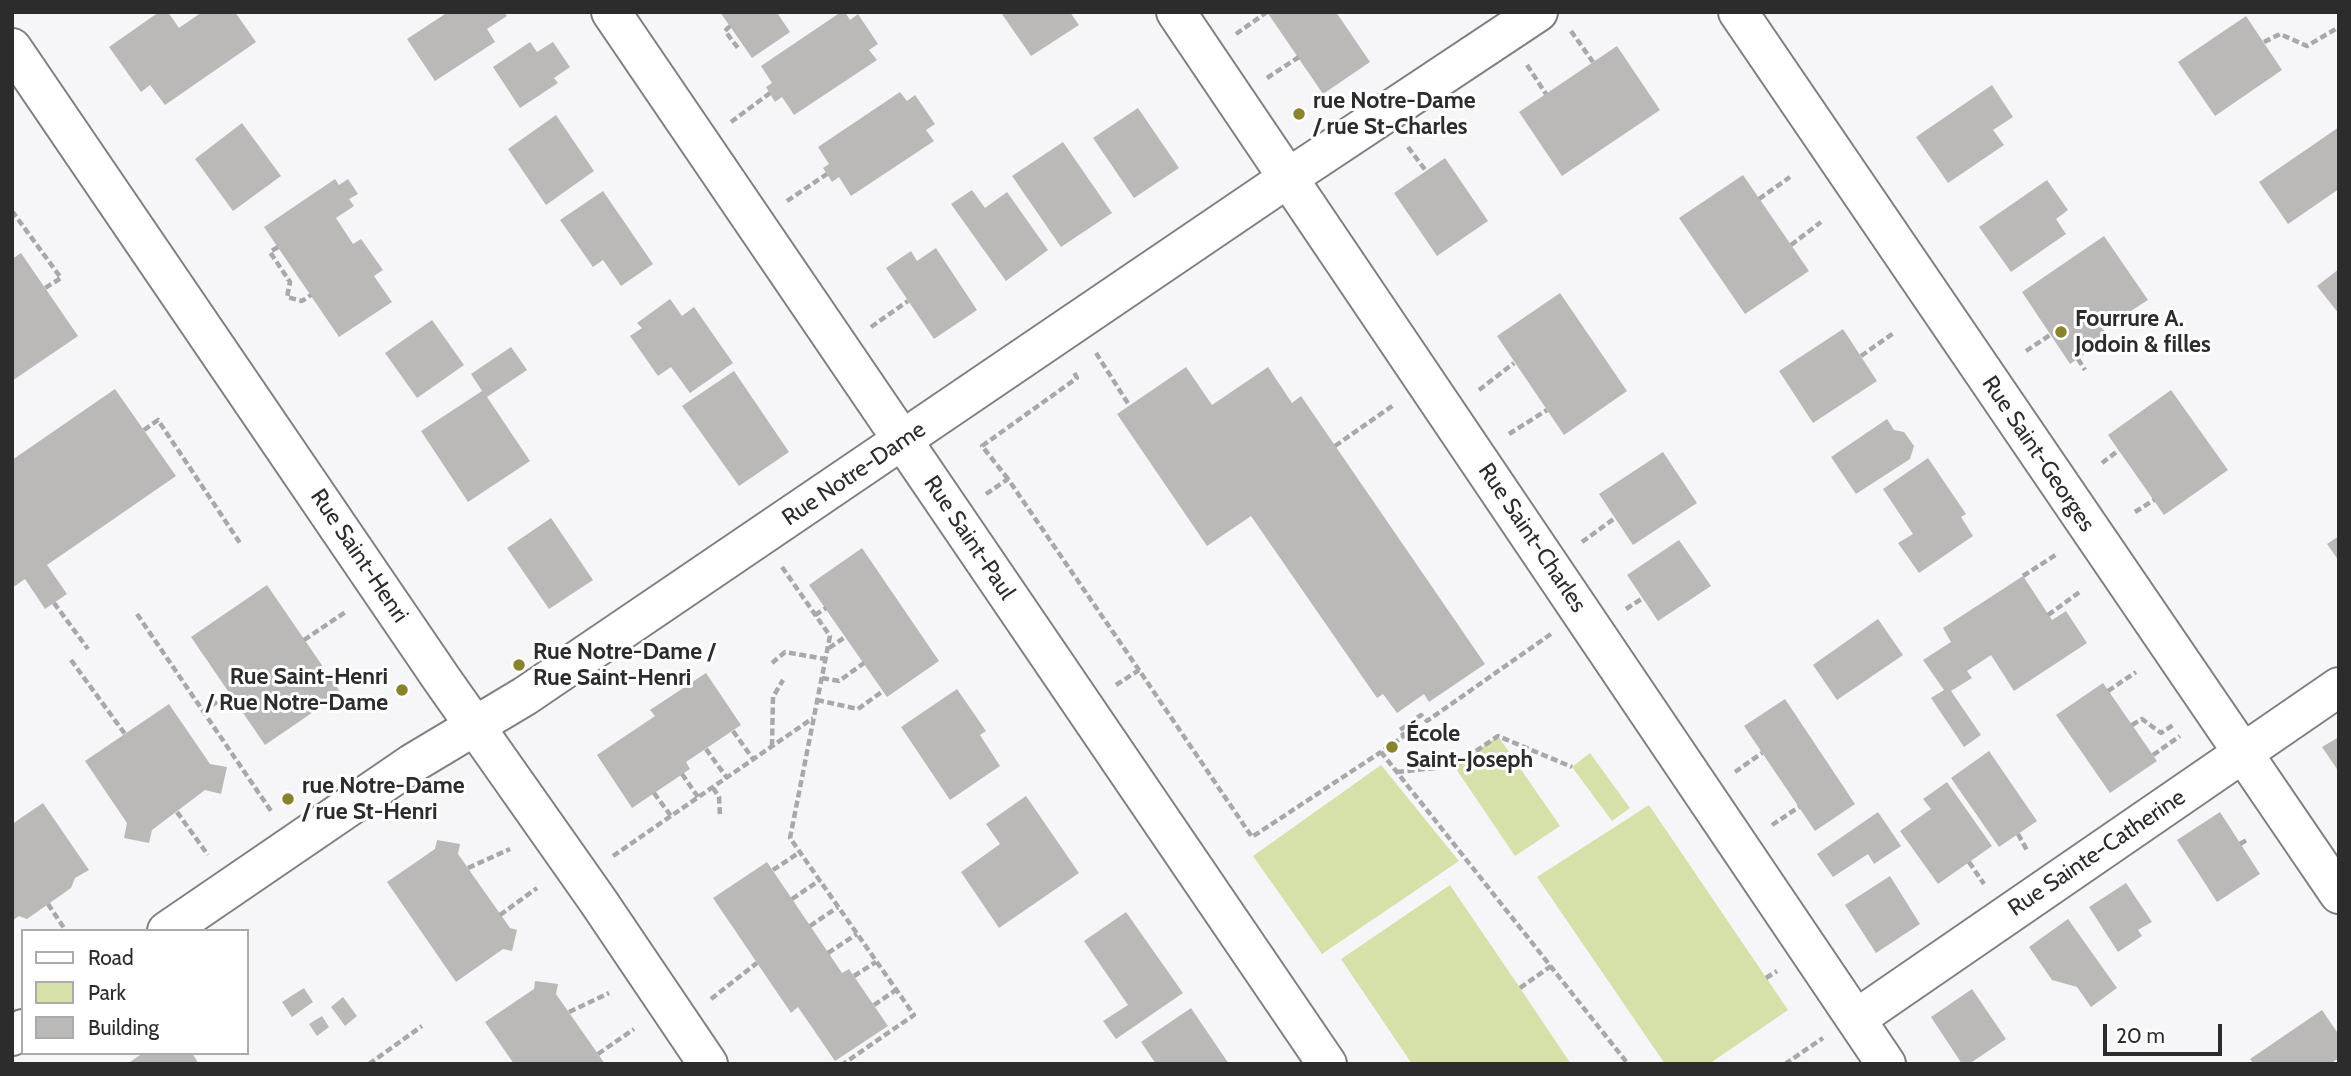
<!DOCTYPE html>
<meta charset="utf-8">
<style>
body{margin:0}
#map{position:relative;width:2351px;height:1076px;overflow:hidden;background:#f6f6f8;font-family:Cabin,sans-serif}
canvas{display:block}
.frame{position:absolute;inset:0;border:14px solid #2c2c2d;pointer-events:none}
.legend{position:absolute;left:21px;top:929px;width:228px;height:126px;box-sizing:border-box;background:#fff;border:2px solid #ababab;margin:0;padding:9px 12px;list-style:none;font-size:21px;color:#2c2c2d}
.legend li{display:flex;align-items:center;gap:14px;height:35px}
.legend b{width:35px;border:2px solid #ababab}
.scale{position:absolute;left:2103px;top:1024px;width:119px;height:32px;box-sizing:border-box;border:4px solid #2c2c2d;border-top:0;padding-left:9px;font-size:21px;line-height:24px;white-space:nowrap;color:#2c2c2d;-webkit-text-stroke:5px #fff;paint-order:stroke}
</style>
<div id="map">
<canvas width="2351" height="1076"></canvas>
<div class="frame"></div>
<ul class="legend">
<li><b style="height:9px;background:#fff"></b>Road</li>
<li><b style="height:19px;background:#d6e1aa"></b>Park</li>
<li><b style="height:19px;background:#bbb9b8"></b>Building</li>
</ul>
<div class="scale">20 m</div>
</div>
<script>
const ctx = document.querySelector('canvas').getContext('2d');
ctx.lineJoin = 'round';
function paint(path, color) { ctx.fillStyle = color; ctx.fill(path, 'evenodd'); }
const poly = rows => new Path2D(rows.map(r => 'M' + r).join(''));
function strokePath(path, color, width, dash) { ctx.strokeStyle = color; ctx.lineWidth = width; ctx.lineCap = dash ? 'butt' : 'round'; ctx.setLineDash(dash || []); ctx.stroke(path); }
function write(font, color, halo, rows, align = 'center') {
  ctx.font = font + ' Cabin,sans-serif'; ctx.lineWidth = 6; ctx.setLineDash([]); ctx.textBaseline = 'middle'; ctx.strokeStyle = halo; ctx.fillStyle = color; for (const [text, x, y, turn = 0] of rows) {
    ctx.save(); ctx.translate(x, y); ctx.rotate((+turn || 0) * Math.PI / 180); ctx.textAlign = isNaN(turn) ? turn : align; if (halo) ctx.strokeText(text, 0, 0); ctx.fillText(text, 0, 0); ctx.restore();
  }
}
const green = poly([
 [1498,736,1560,826,1515,856,1454,766],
 [1590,753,1630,808,1612,821,1572,767],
 [1381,765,1459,861,1322,954,1253,856],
 [1649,805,1788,1010,1709,1064,1665,1064,1537,877],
 [1450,885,1520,988,1571,1064,1412,1064,1341,959]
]);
const building = poly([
 [159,12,168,12,179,28,202,12,235,12,256,42,165,105,150,85,141,92,109,47],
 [448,12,504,12,507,16,487,29,495,42,435,81,407,39],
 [720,12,780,12,778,14,790,32,752,58],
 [841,12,845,12,850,20,858,14,878,44,869,50,877,60,794,115,782,97,775,102,766,87,772,83,761,66],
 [1005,12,1070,12,1079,25,1031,56,1002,14],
 [1267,12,1336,12,1370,62,1323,94],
 [2246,16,2282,70,2215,116,2178,62],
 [530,42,537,52,553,42,570,67,554,78,558,83,520,108,493,67],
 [1617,46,1660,110,1562,176,1519,112],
 [1992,85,2013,117,1993,130,2004,145,1948,183,1916,137],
 [900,92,907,101,915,95,935,124,926,130,934,141,851,196,839,177,832,182,823,168,829,164,818,147],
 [1138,108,1179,168,1134,198,1093,138],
 [556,115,594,171,546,205,508,149],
 [242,123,281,176,233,211,195,159],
 [2339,127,2339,189,2288,224,2259,182],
 [1063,142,1112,213,1061,247,1012,176],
 [1445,158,1488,221,1437,256,1394,193],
 [1743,175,1809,271,1745,314,1679,218],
 [335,179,339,185,348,179,358,194,349,199,354,206,336,218,353,244,361,239,383,270,374,276,392,302,339,337,264,227],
 [2047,180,2068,210,2056,219,2066,234,2011,272,1979,227],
 [972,190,985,208,1007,192,1048,250,1006,281,951,204],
 [603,191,653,264,621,286,603,260,593,267,560,220],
 [2104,236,2148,300,2103,329,2109,338,2070,364,2022,292],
 [936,248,977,310,934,339,886,268,911,251,917,261],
 [21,253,78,336,12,381,12,259],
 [2339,269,2339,314,2317,286],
 [1560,293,1627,391,1564,435,1497,336],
 [670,299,682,316,694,307,733,363,690,393,671,367,658,376,630,336,642,328,637,323],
 [432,320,464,365,417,398,385,353],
 [1843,329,1877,381,1813,423,1779,371],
 [511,347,527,370,487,397,530,461,468,502,421,431,482,391,471,374],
 [1186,367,1212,405,1268,367,1292,403,1301,396,1485,664,1429,702,1424,694,1397,713,1383,694,1377,698,1251,516,1207,546,1117,414],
 [734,371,789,452,739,486,682,406],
 [115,389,176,476,47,565,67,594,45,609,25,579,12,588,12,460],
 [2171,390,2228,470,2164,515,2108,435],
 [1887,419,1894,430,1904,432,1914,446,1910,459,1856,494,1831,457],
 [1663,452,1697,503,1633,545,1599,494],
 [1928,458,1966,514,1961,517,1973,536,1919,573,1898,543,1913,534,1883,489],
 [551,518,593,580,549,609,507,548],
 [2339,536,2339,561,2327,544],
 [1679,540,1711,586,1658,621,1627,575],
 [862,548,939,661,887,697,809,585],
 [2023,576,2052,620,2066,611,2087,643,2014,691,1991,655,1967,671,1972,678,1951,691,1981,735,1964,747,1931,698,1944,690,1923,660,1951,642,1943,628],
 [267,585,341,693,265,745,191,637],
 [1878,619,1903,655,1837,700,1813,665],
 [706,673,741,725,686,762,690,769,632,808,597,755,655,716,650,710],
 [2103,683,2157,761,2110,793,2056,715],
 [957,689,986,731,980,735,1000,766,950,800,901,727],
 [1785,699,1855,804,1815,831,1744,726],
 [169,704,210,764,227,767,221,794,205,790,152,830,149,843,124,838,127,823,85,761],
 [2339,737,2339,772,2322,747],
 [1989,751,2037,821,1999,847,1951,778],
 [1947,782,1992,846,1938,884,1900,831,1931,809,1923,799],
 [1026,796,1079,873,999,928,961,872,1000,844,986,824],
 [43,803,89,870,75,878,71,888,27,919,19,916,12,921,12,824],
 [1878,812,1901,846,1874,864,1868,854,1833,877,1817,854],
 [2220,812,2260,874,2217,902,2177,840],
 [437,840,460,844,458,854,510,928,517,930,512,951,503,949,456,982,387,882,435,849],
 [767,862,842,973,849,969,888,1026,835,1061,798,1007,791,1013,713,898],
 [1890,876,1920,924,1876,953,1845,905],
 [2126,883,2152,922,2138,930,2142,936,2118,952,2089,907],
 [1126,912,1183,993,1116,1039,1103,1021,1128,1005,1084,941],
 [2068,919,2117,988,2091,1007,2077,987,2052,980,2029,947],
 [535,981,558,984,556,994,605,1064,514,1064,485,1022,534,989],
 [304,988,313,1002,292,1017,282,1002],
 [1972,989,2006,1039,1969,1064,1962,1064,1931,1017],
 [343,997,357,1016,345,1026,331,1007],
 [1191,1008,1229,1064,1156,1064,1141,1042],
 [2322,1010,2339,1035,2339,1058,2330,1064,2254,1064,2250,1059],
 [322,1016,329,1027,317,1036,309,1024],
 [143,1053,192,1053,199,1064,127,1064]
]);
const path = poly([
 [730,26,725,31,738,48],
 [1571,31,1593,62],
 [1236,34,1267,12],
 [2264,42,2280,34,2307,46,2339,27],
 [1527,65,1546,94],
 [1267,78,1299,57],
 [731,122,770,93],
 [1408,147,1426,171],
 [1759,199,1790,177],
 [787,201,827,174],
 [12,211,61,278,45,288],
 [1791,245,1821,222],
 [278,247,270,252,290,282,287,297,302,301,311,295],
 [871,327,908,301],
 [2026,351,2050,335],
 [1096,353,1129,405],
 [1861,356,1895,332],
 [2078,359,2085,370],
 [1479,390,1514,363],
 [144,430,158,420,240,543],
 [1509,434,1547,410],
 [1335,446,1395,404],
 [2102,463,2119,450],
 [1008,479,982,446,1077,378,1073,370],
 [986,494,1008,479,1139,670],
 [2135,512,2154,500],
 [1582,542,1615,518],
 [782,567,830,636,790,838,914,1015,843,1064],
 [2023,576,2057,554],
 [54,603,88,649],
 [1626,609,1643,598],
 [137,614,271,811],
 [815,615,826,608],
 [2048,615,2081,591],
 [1551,634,1427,721,1421,715,1400,730,1404,736,1381,752,1628,1064],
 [304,640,347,611],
 [829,648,845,637],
 [71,660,125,734],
 [772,663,785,652,825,659],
 [822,678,839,681,864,663],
 [1116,685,1139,670,1252,837,1381,752],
 [2108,691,2136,672],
 [817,700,858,709,883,691],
 [203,712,229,693],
 [2132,725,2142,719,2161,733,2173,725],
 [733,731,753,759],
 [772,746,773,697,783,680],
 [706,749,727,778],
 [2153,755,2180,736],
 [1397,772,1454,766,1498,736,1572,767],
 [1735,772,1762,753],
 [682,774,698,797],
 [713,788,719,797,720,816],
 [654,793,671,816],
 [177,812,208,855],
 [1772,825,1799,807],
 [2018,834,2028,852],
 [2240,844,2248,839],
 [613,856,813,718],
 [1969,862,1984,884],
 [468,868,510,849],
 [773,870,800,852],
 [792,899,820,880],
 [48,904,66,931],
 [500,915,537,888],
 [810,926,838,907],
 [828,953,857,934],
 [854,976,876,962],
 [1766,978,1777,971],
 [1520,988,1551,966],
 [711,999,757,963],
 [874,1005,896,990],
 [569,1012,609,993],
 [598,1054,634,1029],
 [369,1064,422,1026],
 [1785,1064,1823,1038]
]);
const minor = poly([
 [611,12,1327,1064],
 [1176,12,1886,1064],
 [1738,12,2339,894],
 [167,931,413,763,525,696,1288,178,1538,12],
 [1856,1019,2339,687],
 [12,1036,23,1029]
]);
const tertiary = poly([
 [12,48,441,678,598,901,708,1064]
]);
const markers = [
 [1299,114,7,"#88832c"],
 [2061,332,7,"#88832c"],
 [519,665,7,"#88832c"],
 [402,690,7,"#88832c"],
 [1392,747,7,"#88832c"],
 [288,799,7,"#88832c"]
];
const poiNames = [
 ["rue Notre-Dame",1313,101],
 ["/ rue St-Charles",1313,127],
 ["Fourrure A.",2075,319],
 ["Jodoin & filles",2075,345],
 ["Rue Notre-Dame /",533,652],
 ["Rue Saint-Henri",533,678],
 ["Rue Saint-Henri",388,677,"right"],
 ["/ Rue Notre-Dame",388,703,"right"],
 ["École",1406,734],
 ["Saint-Joseph",1406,760],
 ["rue Notre-Dame",302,786],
 ["/ rue St-Henri",302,812]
];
const streetNames = [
 ["Rue Saint-Georges",2038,454,56],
 ["Rue Notre-Dame",854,474,-34],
 ["Rue Saint-Paul",969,538,56],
 ["Rue Saint-Charles",1532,538,56],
 ["Rue Saint-Henri",359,556,56],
 ["Rue Sainte-Catherine",2097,853,-34]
];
paint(green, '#d6e1aa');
paint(building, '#bbb9b8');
strokePath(minor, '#7f7f81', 42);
strokePath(tertiary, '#7f7f81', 42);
strokePath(path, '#a8a8a9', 4.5, [7, 3.5]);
strokePath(minor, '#fff', 38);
strokePath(tertiary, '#fff', 38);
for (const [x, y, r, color] of markers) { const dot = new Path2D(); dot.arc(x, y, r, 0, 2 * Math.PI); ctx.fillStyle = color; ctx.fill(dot); strokePath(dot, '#fff', 2.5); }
write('bold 23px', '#2c2c2d', '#fff', poiNames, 'left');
write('23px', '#2c2c2d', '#fff', streetNames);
</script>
